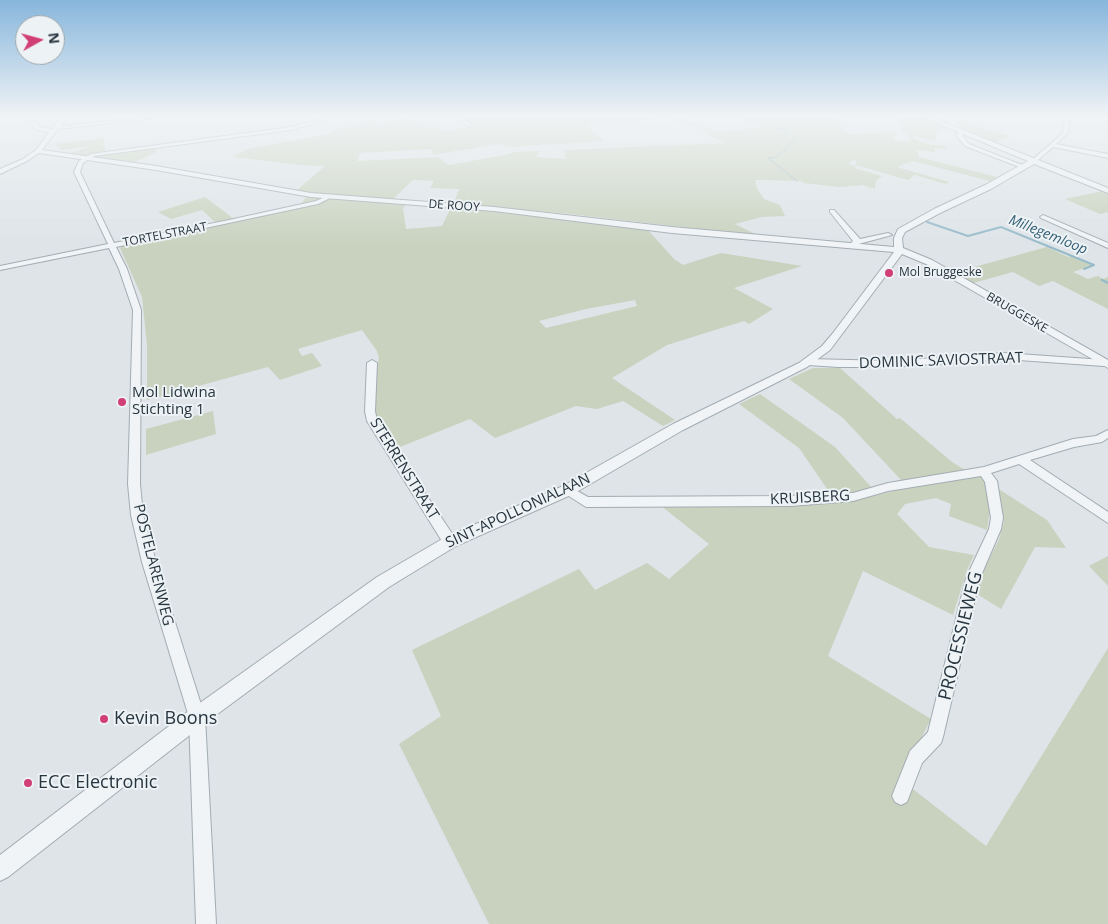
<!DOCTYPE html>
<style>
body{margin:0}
#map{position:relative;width:1108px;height:924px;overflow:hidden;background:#dee4e8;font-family:"Open Sans",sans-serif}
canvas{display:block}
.north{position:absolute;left:15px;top:15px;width:50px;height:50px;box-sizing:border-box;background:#edf2f5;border:1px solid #9ea6ac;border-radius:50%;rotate:83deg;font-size:14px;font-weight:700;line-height:20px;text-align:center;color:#27353f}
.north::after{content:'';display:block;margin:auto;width:18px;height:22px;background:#d13f75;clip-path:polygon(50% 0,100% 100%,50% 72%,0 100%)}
</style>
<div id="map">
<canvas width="1108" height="924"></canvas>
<div class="north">N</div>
</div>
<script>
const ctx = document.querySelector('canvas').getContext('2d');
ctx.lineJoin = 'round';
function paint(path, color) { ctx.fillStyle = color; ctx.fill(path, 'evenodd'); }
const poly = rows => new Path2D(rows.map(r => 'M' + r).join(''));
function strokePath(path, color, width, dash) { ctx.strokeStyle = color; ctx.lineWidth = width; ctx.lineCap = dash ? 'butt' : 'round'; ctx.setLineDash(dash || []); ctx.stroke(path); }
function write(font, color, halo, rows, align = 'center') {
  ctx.font = font + ' "Open Sans",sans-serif'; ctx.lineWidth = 4; ctx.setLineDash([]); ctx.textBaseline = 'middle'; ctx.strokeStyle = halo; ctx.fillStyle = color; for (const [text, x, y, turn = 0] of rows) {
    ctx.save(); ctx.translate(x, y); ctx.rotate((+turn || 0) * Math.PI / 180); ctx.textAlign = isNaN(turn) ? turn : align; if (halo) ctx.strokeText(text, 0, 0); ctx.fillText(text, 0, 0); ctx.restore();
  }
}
const green = poly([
 [460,117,676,117,716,131,739,130,761,127,738,117,835,117,848,134,897,132,892,140,910,142,911,139,908,138,908,134,902,132,897,117,921,117,947,128,940,129,943,131,937,133,935,141,914,136,913,138,927,144,947,146,947,149,934,148,935,152,917,150,919,157,997,177,990,181,912,161,897,167,949,182,946,184,915,175,908,180,855,165,857,161,853,160,848,164,857,166,854,168,882,176,876,181,875,189,863,185,839,187,803,183,801,181,755,180,757,189,764,199,780,205,785,216,762,217,735,224,759,236,570,214,454,203,459,189,430,188,434,181,413,180,392,200,296,191,325,166,300,165,233,157,247,149,333,133,331,131,372,121,376,124,406,119,446,131,473,126],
 [670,118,707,132,710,136,725,143,564,150,566,159,536,157,540,151,513,152,510,154,449,165,438,157,357,161,361,153,432,149,433,155,498,144,510,147,604,141,587,125],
 [958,117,962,117,963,122,1010,136,994,144,952,127,956,125],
 [103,138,106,153,85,156,70,153,92,146,62,150,55,144],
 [155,146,156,152,133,163,93,157],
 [1102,191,1108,193,1108,212,1100,214,1065,199],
 [205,197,238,222,299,207,306,197,406,205,403,208,406,229,442,226,451,207,506,212,648,230,674,259,683,265,721,253,802,266,734,288,773,309,749,324,744,321,667,345,612,378,675,420,663,426,623,401,597,409,576,406,495,438,470,419,395,449,375,415,376,371,379,358,377,351,362,330,298,349,302,356,312,353,322,366,280,380,268,367,147,400,147,345,142,297,120,248,127,244,216,223,202,210,171,219,158,212],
 [635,300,637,306,546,328,539,321,586,309],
 [1047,247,1068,257,1072,256,1093,265,1073,272,1088,279,1098,276,1103,279,1108,277,1108,309,1053,281,1039,286,1013,272,973,283,956,272],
 [813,368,840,368,897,419,900,418,952,462,967,471,902,481,843,418,789,379],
 [760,394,835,447,873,489,856,494,832,496,799,448,739,404],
 [213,411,216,434,146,455,146,429],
 [982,476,987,480,991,502,987,530,949,516,951,504,936,498,905,504,897,514,929,547,974,555,967,570,953,615,863,571,828,656,931,719,900,779,986,846,1108,648,1108,924,489,924,399,744,441,716,412,650,579,569,595,590,647,563,669,579,709,544,660,505,857,500,906,488],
 [997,488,1047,520,1066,548,1035,547,1001,609,977,594,981,576,999,539,1004,522],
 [1108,556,1108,586,1089,566]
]);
const streamFar2 = poly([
 [740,117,764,127,785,129,785,132,789,134],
 [780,117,785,126],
 [793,136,796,137,784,151,776,157,768,158,797,181]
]);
const streamFar1 = poly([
 [927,222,968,236,1001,227,1094,265,1084,269]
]);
const stream = poly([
 [1102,280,1108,283]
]);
const minor = poly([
 [146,117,168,117,57,129,54,127,146,117],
 [327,117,336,117,291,130,94,156,83,163,80,172,114,243,229,220,316,201,329,195,332,197,318,204,116,247,127,269,141,310,140,484,143,515,156,562,205,717,216,924,196,924,189,717,142,562,131,515,128,484,133,310,119,269,109,248,0,270,0,266,108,244,74,172,79,161,91,154,291,127,327,117],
 [455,117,461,117,473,126,469,127,455,117],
 [1065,117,1069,117,1068,133,1056,144,1108,154,1108,158,1053,147,1036,162,1032,162,1032,160,1063,133,1065,117],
 [960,129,963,131,962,135,969,144,1027,167,1022,168,965,146,956,135,960,129],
 [830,210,834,210,860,239,888,233,892,235,851,246,850,244,853,241,830,212,830,210],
 [1043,215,1108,243,1108,248,1041,218,1040,217,1043,215],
 [1004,353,1104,360,1107,361,1108,364,1104,366,1004,359,892,367,838,367,808,365,803,362,808,359,892,361,1004,353],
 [372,360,377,363,375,411,377,421,455,538,456,542,455,546,450,547,445,546,367,421,365,411,367,363,372,360],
 [1108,430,1108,438,1102,442,1074,447,1030,460,1108,512,1108,523,1019,464,991,473,997,481,1003,518,1001,529,980,578,943,737,941,743,922,763,907,802,901,805,895,802,892,796,910,751,928,732,966,578,989,529,991,518,985,482,981,476,888,491,853,501,790,506,586,507,564,493,562,490,564,487,568,486,588,497,790,496,853,493,888,483,984,467,1073,439,1096,436,1108,430]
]);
const tertiary = poly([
 [25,117,31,117,40,127,52,129,61,117,67,117,42,150,156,166,311,193,494,207,672,227,894,247,894,238,898,229,934,209,985,185,1028,161,922,117,931,117,1108,188,1108,193,1034,164,991,189,940,213,905,232,902,238,903,248,932,260,1108,360,1108,368,926,264,902,254,830,350,807,367,683,430,573,494,456,546,389,587,204,724,8,877,0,881,0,855,190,710,377,577,444,538,563,486,673,424,799,363,822,346,833,333,894,252,672,233,494,211,311,197,156,170,39,153,27,161,0,174,0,169,23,159,36,150,49,132,36,130,25,117]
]);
const markers = [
 [889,273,5,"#d13f75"],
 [122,402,5,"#d13f75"],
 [104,719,5,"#d13f75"],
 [28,783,5,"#d13f75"]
];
const farStreetnames = [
 ["DE ROOY",454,206,4],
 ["TORTELSTRAAT",165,235,-11],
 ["BRUGGESKE",1017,313,30]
];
const farPoinames = [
 ["Mol Bruggeske",899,273]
];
const farWaternames = [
 ["Millegemloop",1048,235,22]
];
const streetNames = [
 ["DOMINIC SAVIOSTRAAT",941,361,-2],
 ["STERRENSTRAAT",404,469,58],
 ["KRUISBERG",810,498,-3],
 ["SINT-APOLLONIALAAN",518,511,-25],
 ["POSTELARENWEG",153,565,76]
];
const poiNames = [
 ["Mol Lidwina",132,393],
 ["Stichting 1",132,410]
];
const nearStreetnames = [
 ["PROCESSIEWEG",961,636,-76]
];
const nearPoinames = [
 ["Kevin Boons",114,719],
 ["ECC Electronic",38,783]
];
paint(green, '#c8d2be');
strokePath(streamFar2, '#97bac9', 1);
strokePath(streamFar1, '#97bac9', 2);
strokePath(stream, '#97bac9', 2.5);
strokePath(minor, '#a3acb2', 2);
strokePath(tertiary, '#a3acb2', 2);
paint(minor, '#f0f4f6');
paint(tertiary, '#f0f4f6');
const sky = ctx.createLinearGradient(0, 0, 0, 247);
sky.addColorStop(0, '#87b6dc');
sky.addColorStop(0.47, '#f0f3f5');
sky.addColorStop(1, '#f0f3f500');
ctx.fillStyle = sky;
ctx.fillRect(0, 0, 1108, 247);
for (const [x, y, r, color] of markers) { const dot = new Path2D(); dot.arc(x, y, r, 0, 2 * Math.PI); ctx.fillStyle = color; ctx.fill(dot); strokePath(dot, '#edf2f5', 2); }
write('12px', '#27353f', '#edf2f5', farStreetnames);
write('12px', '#27353f', '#edf2f5', farPoinames, 'left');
write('italic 14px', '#305d73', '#edf2f5', farWaternames);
write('15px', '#27353f', '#edf2f5', streetNames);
write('15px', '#27353f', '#edf2f5', poiNames, 'left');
write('18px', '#27353f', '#edf2f5', nearStreetnames);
write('18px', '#27353f', '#edf2f5', nearPoinames, 'left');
</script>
